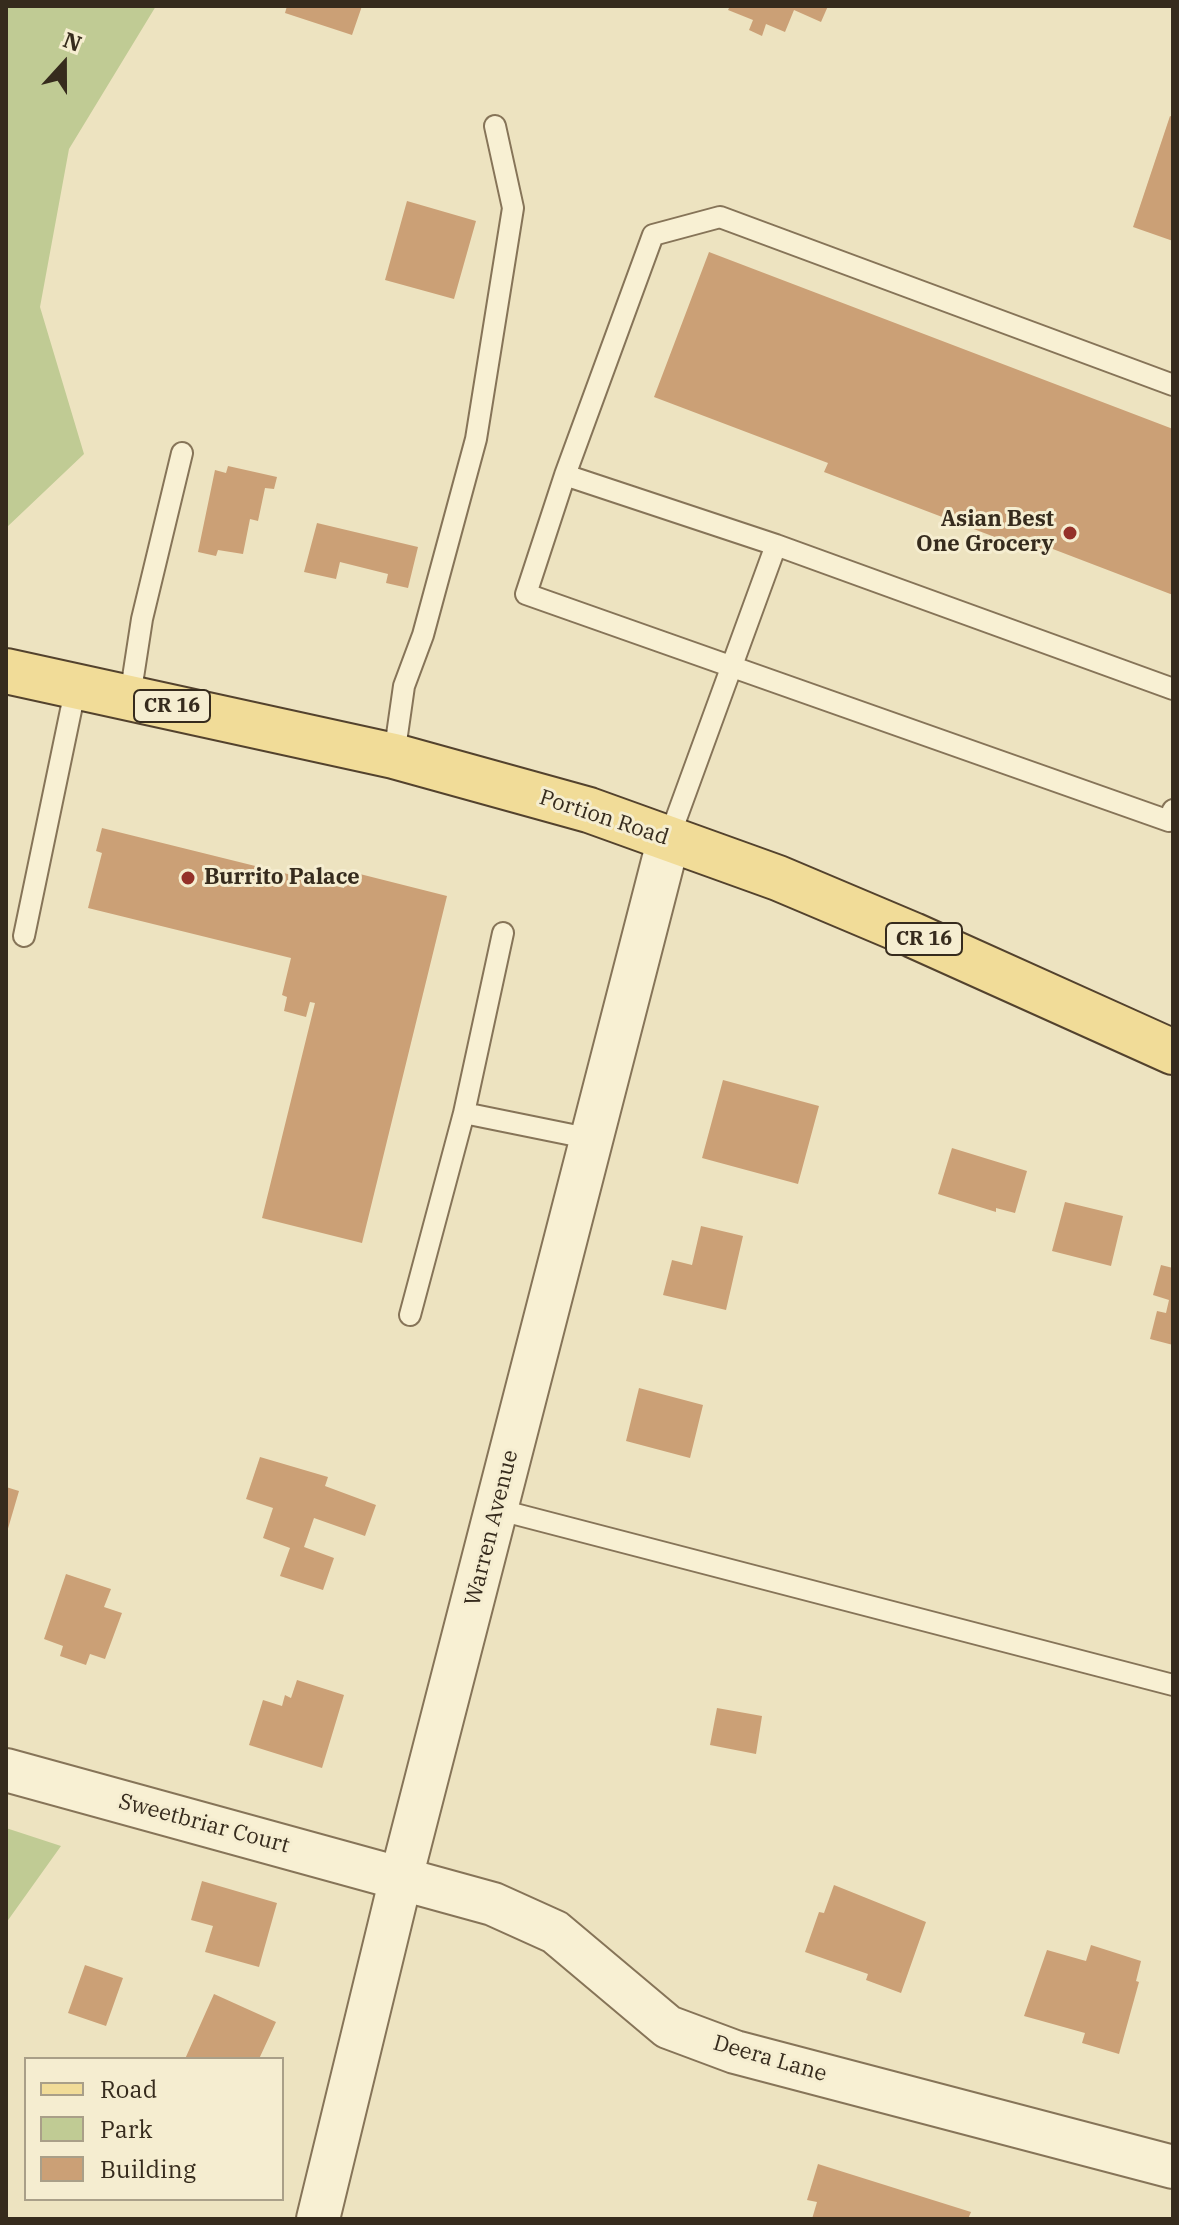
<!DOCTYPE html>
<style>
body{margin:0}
#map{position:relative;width:1179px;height:2225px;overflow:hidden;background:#ede3c0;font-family:"IBM Plex Serif",serif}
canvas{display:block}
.frame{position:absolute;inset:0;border:8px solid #362b1d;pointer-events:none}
.legend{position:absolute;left:24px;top:2057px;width:260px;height:144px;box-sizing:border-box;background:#f5edd0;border:2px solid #a99f88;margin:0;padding:10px 14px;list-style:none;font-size:24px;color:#362b1d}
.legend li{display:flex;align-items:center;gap:16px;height:40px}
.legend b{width:40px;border:2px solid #a99f88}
.north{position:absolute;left:24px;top:24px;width:80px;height:80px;-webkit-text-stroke:6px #f5edd0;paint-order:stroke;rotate:21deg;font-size:22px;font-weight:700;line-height:32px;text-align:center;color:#362b1d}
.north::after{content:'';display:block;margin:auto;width:28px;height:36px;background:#362b1d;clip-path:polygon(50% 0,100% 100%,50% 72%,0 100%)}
</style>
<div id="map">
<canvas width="1179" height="2225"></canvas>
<div class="frame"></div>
<ul class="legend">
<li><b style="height:10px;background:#f1dc98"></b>Road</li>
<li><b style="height:22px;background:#c0cb94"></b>Park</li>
<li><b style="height:22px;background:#cba076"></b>Building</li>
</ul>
<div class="north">N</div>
</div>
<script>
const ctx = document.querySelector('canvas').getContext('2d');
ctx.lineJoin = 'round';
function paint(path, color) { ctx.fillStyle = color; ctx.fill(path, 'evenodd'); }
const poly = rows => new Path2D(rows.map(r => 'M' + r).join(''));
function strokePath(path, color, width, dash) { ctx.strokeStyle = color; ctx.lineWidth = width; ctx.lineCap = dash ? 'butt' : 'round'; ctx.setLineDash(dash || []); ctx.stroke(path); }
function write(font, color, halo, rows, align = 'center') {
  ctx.font = font + ' "IBM Plex Serif",serif'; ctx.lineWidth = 6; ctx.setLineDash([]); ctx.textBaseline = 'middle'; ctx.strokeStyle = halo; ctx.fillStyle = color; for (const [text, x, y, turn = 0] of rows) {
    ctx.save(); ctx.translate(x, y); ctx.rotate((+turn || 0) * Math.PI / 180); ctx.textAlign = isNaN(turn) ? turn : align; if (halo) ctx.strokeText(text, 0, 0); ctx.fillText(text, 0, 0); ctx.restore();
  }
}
const green = poly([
 [6,6,156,6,69,149,40,307,84,454,6,528],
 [6,1828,61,1846,6,1923]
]);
const building = poly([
 [287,6,362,6,352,35,285,13],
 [730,6,828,6,821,22,794,10,785,32,766,24,762,36,749,30,753,20,728,10],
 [1170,116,1173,117,1173,241,1133,227],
 [407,201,476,221,454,299,385,280],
 [709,252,1173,429,1173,595,1045,546,1042,555,824,472,828,463,654,397],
 [228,466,277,477,274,489,265,488,258,521,250,519,243,554,218,550,216,556,198,552,215,470,226,473],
 [317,523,418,547,408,588,386,583,388,574,340,562,336,579,304,572],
 [102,828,344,888,348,871,447,896,362,1243,262,1218,315,1003,310,1002,306,1017,284,1011,287,997,282,995,291,958,88,908,102,853,96,851],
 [723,1080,819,1106,798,1184,702,1158],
 [952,1148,1027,1171,1015,1213,996,1208,996,1212,938,1194],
 [1065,1202,1123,1216,1111,1266,1052,1251],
 [701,1226,743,1236,726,1310,663,1295,672,1260,692,1265],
 [1161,1265,1173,1268,1173,1345,1150,1339,1157,1311,1166,1313,1169,1300,1153,1295],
 [639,1388,703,1405,690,1458,626,1441],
 [260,1457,328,1477,325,1486,376,1505,365,1536,314,1518,304,1547,334,1558,323,1590,280,1576,290,1548,263,1538,273,1508,246,1499],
 [6,1487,19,1491,7,1532,6,1532],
 [66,1574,111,1589,104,1607,122,1613,105,1659,90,1654,86,1665,60,1656,63,1646,44,1639],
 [297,1680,344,1695,322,1768,249,1745,263,1700,282,1706,285,1695,291,1698],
 [717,1708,762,1716,756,1754,710,1745],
 [202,1881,277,1903,259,1967,205,1952,213,1926,191,1920],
 [834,1885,926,1922,901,1993,866,1980,868,1974,805,1952,819,1912,824,1913],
 [1091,1945,1141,1961,1136,1981,1139,1982,1119,2054,1082,2043,1085,2033,1024,2016,1047,1950,1086,1961],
 [85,1965,123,1978,106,2026,68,2013],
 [214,1994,276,2022,259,2059,185,2059],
 [818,2164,971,2212,968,2219,812,2219,817,2202,807,2200]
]);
const lane = poly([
 [1173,385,720,217,653,235,565,475,526,594,1169,821,1173,810],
 [565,475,776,545],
 [130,697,142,619,182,453],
 [394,756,404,686,423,635,476,439,513,208,495,126],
 [669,838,776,545,1173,689],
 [503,933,464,1113,592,1139],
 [24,936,76,686],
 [410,1315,464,1113],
 [496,1509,1173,1685]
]);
const street = poly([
 [6,1770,493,1904,555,1932,668,2027,735,2052,1173,2167],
 [318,2219,401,1878,669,838]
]);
const primary = poly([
 [6,671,394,756,589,810,778,878,913,935,1173,1052]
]);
const markers = [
 [1070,533,8,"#943129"],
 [188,878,8,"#943129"]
];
const shields = [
 [172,706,76],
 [924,939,76]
];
const shieldNames = [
 ["CR 16",172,706],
 ["CR 16",924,939]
];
const poiNames = [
 ["Asian Best",1054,520],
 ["One Grocery",1054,545],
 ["Burrito Palace",204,878,"left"]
];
const streetNames = [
 ["Portion Road",604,818,18],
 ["Warren Avenue",492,1528,-76],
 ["Sweetbriar Court",204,1824,15],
 ["Deera Lane",770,2059,16]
];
paint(green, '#c0cb94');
paint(building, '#cba076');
strokePath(lane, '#867458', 24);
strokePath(street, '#867458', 46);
strokePath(primary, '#53422d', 48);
strokePath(lane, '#f8f0d3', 20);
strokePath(street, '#f8f0d3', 42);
strokePath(primary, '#f1dc98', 44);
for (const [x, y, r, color] of markers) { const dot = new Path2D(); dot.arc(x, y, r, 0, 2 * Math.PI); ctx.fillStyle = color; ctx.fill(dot); strokePath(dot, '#f5edd0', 3); }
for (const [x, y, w] of shields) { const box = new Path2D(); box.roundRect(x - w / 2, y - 16, w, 32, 6); ctx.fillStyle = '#f5edd0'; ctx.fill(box); strokePath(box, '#362b1d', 2); }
write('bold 20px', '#362b1d', null, shieldNames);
write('bold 22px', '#362b1d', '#f5edd0', poiNames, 'right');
write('22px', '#362b1d', '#f5edd0', streetNames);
</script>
